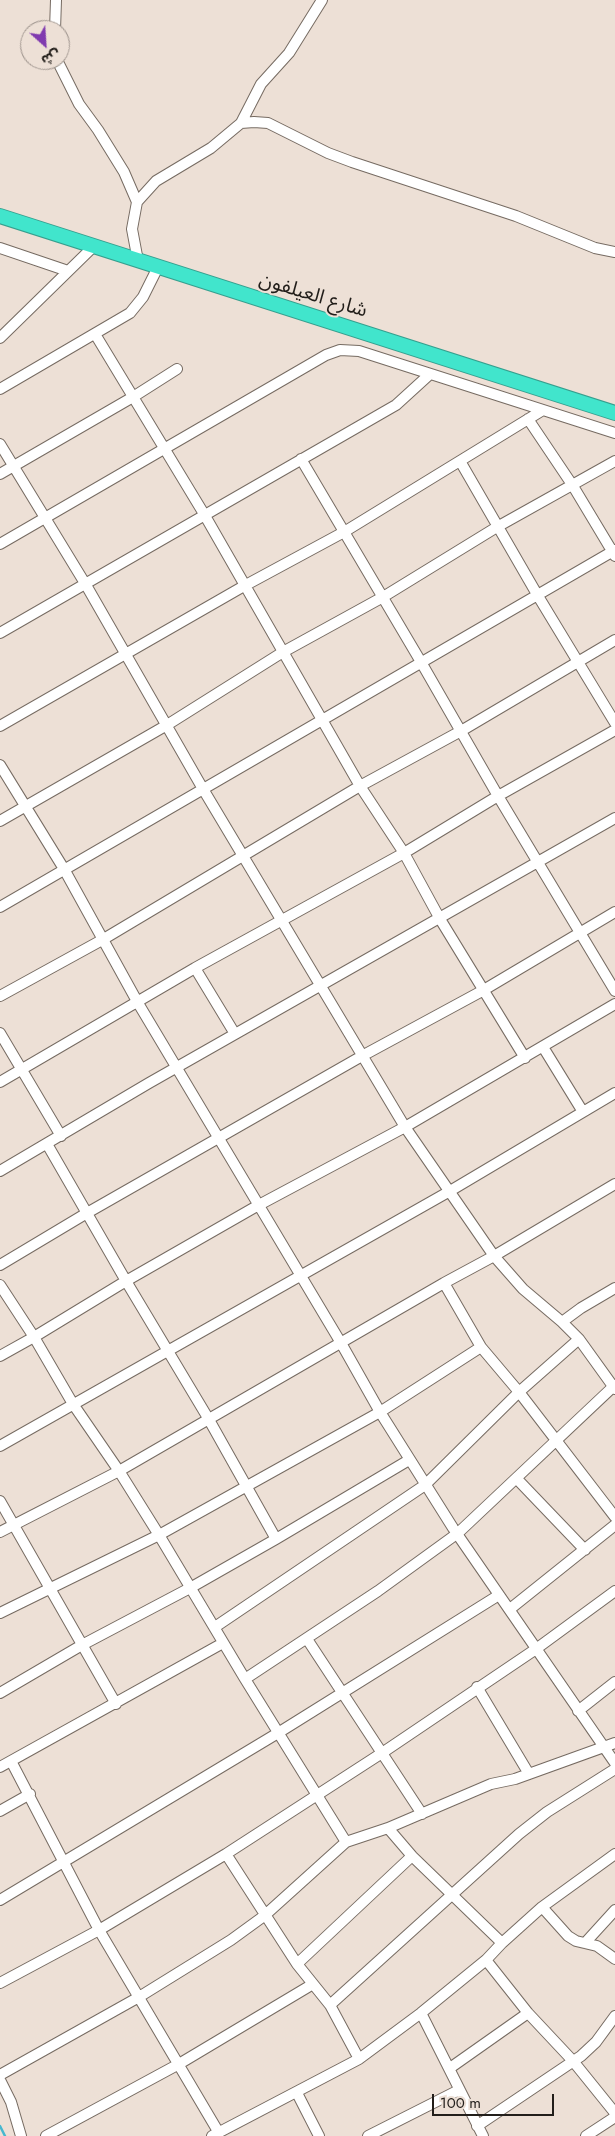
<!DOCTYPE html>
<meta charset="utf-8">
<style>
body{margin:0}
#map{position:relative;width:615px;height:2136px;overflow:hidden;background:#ede0d6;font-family:Jost,"Noto Sans Arabic",sans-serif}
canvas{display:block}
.north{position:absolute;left:20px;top:20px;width:50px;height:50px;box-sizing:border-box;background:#ede0d6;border:1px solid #9c928b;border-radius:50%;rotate:154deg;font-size:14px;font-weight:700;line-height:20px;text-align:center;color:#221e1a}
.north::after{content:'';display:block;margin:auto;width:18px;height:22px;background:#803baf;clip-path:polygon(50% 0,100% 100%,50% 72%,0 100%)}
.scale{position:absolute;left:432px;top:2094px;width:122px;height:22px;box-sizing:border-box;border:2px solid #221e1a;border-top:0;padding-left:6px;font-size:15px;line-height:18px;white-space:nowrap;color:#221e1a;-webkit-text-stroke:4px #ede0d6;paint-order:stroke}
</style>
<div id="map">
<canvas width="615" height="2136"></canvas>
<div class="north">ش</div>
<div class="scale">100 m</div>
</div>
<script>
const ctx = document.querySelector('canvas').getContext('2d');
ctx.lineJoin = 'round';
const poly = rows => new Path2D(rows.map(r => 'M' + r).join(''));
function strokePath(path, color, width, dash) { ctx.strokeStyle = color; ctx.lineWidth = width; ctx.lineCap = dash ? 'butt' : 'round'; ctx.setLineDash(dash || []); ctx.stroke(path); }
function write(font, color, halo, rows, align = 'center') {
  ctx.font = font + ' Jost,"Noto Sans Arabic",sans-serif'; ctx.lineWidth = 4; ctx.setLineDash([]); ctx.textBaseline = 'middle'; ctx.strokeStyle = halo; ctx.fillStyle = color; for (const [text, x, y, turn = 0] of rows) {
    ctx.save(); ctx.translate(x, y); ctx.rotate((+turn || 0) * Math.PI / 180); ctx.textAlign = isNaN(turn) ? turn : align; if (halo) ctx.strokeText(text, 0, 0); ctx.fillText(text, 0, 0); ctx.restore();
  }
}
const stream = poly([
 [0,2126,5,2136]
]);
const minor = poly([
 [55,30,56,0],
 [57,60,79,104,98,130,124,172,137,202],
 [241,123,261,84,289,53,322,0],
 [0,248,68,271],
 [138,261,132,229,137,202,156,181,211,148,241,123,254,122,268,123,328,153,352,162,516,216,595,248,615,252],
 [95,334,204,514,360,786,404,853,440,919,525,1058],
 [0,338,94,246],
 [0,389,130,313,143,297,158,267],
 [528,419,573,486,615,556],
 [0,444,86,585,203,789,405,1127,494,1256,523,1289,562,1322,579,1339,615,1389],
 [301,459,421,662,498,796,615,991],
 [460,461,538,596,615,723],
 [0,474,133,397,177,369],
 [0,544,326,355,340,350,359,351,615,433],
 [0,633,396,405,430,374],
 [0,726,244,586,344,532,543,410],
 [0,765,64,869,138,1003,341,1343,380,1412,453,1528,615,1763],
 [0,821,167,725,283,652,383,597,497,527,615,461],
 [0,907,615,550],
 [195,968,235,1034],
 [0,996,102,940,360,786,461,731,615,640],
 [0,1033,61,1136],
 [543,1047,583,1112],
 [0,1082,195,968,404,853,498,796,615,730],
 [47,1144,126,1281,208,1418,276,1539],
 [0,1171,149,1083,615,818],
 [0,1265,87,1213,362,1056,482,991,615,912],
 [444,1283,481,1347,519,1392,615,1517],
 [0,1285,34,1337,73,1404,119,1471,159,1535,245,1679,346,1842],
 [562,1322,581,1308,615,1288],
 [0,1356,34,1337,126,1281,257,1206,405,1127,615,1004],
 [0,1446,450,1191,615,1093],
 [517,1479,585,1550],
 [0,1501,116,1704],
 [0,1532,119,1471,444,1283,494,1256,615,1184],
 [510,1609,615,1525],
 [0,1613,159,1535,380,1412,481,1347],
 [215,1627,425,1485,519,1392,579,1339],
 [307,1639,422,1814],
 [245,1679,378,1591,458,1533,615,1385],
 [477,1687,529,1774],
 [0,1693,82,1645,190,1588,276,1539,409,1460],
 [578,1711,615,1682],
 [11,1761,99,1930,219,2133],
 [0,1767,223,1643],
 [0,1811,30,1794],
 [388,1828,412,1856,502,1943],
 [226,1854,297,1964,330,2005,359,2059],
 [0,1900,278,1733,499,1595],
 [542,1907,568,1936,576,1941,597,1946,615,1959],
 [585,1943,615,1910],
 [486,1960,528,2013,573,2061,615,2113],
 [297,1964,412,1856],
 [0,1983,99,1930,226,1854,382,1753,536,1649,615,1591],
 [330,2005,519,1834,547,1812,615,1769],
 [421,2013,483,2136],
 [450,2068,528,2013],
 [0,2075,139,1997,231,1940,264,1916,346,1842,388,1828,491,1784,515,1779,615,1743],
 [0,2080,11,2102,21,2136],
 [297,2093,319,2136],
 [477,2126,581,2056,596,2042,615,2016],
 [46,2136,179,2064,313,1984],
 [212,2136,359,2059,421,2013,486,1960,502,1943,542,1907,615,1854],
 [368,2136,459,2090],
 [586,2136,615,2117]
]);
const highway = poly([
 [0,216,615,413]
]);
const streetNames = [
 ["شارع العيلفون",313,296,17]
];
strokePath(stream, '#47b8cf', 2.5);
strokePath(minor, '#766b62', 12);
strokePath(highway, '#369f8e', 16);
strokePath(minor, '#fff', 10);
strokePath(highway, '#41e5cc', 14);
write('20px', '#221e1a', '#ede0d6', streetNames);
</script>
